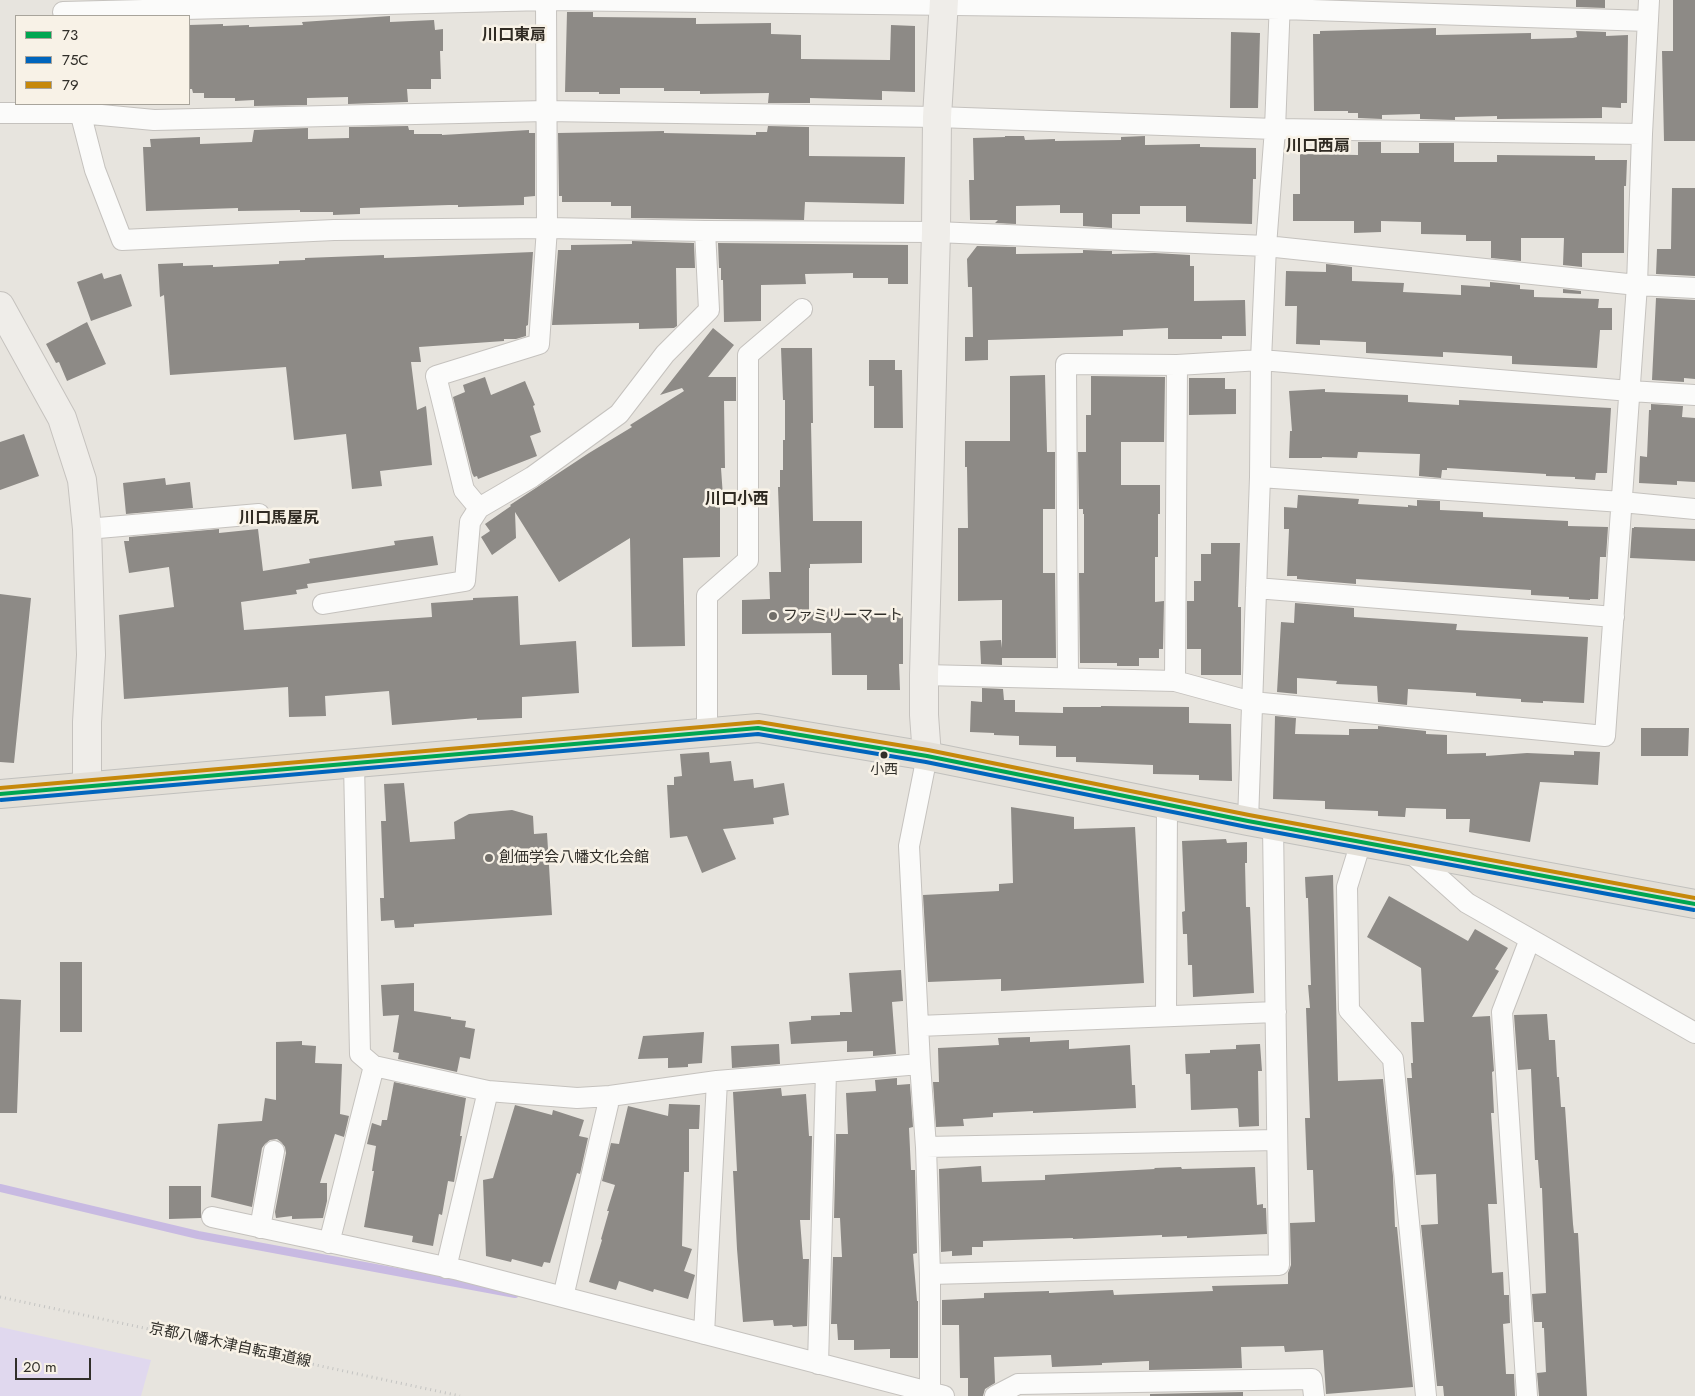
<!DOCTYPE html>
<meta charset="utf-8">
<style>
body{margin:0}
#map{position:relative;width:1695px;height:1396px;overflow:hidden;background:#e7e4de;font-family:Jost,sans-serif}
canvas{display:block}
.legend{position:absolute;left:15px;top:15px;width:175px;height:90px;box-sizing:border-box;background:#f8f2e7;border:1px solid #a8a49b;margin:0;padding:6px 9px;list-style:none;font-size:15px;color:#312f2a}
.legend li{display:flex;align-items:center;gap:10px;height:25px}
.legend b{width:25px;border:1px solid #a8a49b}
.scale{position:absolute;left:15px;top:1358px;width:76px;height:22px;box-sizing:border-box;border:2px solid #312f2a;border-top:0;padding-left:6px;font-size:15px;line-height:18px;white-space:nowrap;color:#312f2a;-webkit-text-stroke:4px #f8f2e7;paint-order:stroke}
</style>
<div id="map">
<canvas width="1695" height="1396"></canvas>
<ul class="legend">
<li><b style="height:6px;background:#00a651"></b>73</li>
<li><b style="height:6px;background:#0065bd"></b>75C</li>
<li><b style="height:6px;background:#c6880a"></b>79</li>
</ul>
<div class="scale">20 m</div>
</div>
<script>
const ctx = document.querySelector('canvas').getContext('2d');
ctx.lineJoin = 'round';
function paint(path, color) { ctx.fillStyle = color; ctx.fill(path, 'evenodd'); }
const poly = rows => new Path2D(rows.map(r => 'M' + r).join(''));
function strokePath(path, color, width, dash) { ctx.strokeStyle = color; ctx.lineWidth = width; ctx.lineCap = dash ? 'butt' : 'round'; ctx.setLineDash(dash || []); ctx.stroke(path); }
function write(font, color, halo, rows, align = 'center') {
  ctx.font = font + ' Jost,"Noto Sans JP",sans-serif'; ctx.lineWidth = 5; ctx.setLineDash([]); ctx.textBaseline = 'middle'; ctx.strokeStyle = halo; ctx.fillStyle = color; for (const [text, x, y, turn = 0] of rows) {
    ctx.save(); ctx.translate(x, y); ctx.rotate((+turn || 0) * Math.PI / 180); ctx.textAlign = isNaN(turn) ? turn : align; if (halo) ctx.strokeText(text, 0, 0); ctx.fillText(text, 0, 0); ctx.restore();
  }
}
const green = poly([
 [0,1327,151,1360,141,1396,0,1396]
]);
const stream = poly([
 [0,1188,198,1235,515,1294]
]);
const building = poly([
 [1576,0,1605,0,1605,8,1576,7],
 [1673,0,1695,0,1695,141,1664,141,1662,51,1673,51],
 [567,12,593,12,593,17,696,18,696,24,771,23,771,34,801,35,801,59,890,60,891,25,915,26,915,92,882,91,882,100,810,98,810,103,768,103,769,93,700,94,700,91,664,91,664,88,620,88,620,94,599,94,599,92,565,92],
 [390,16,390,22,434,20,435,30,443,29,443,51,440,51,441,79,431,79,431,89,407,89,408,102,348,104,348,97,307,98,307,105,254,106,254,100,235,101,235,98,204,98,204,93,193,93,192,89,189,89,189,25,223,24,223,26,249,25,249,27,303,25,302,22],
 [1436,28,1436,35,1531,33,1531,39,1573,38,1577,37,1576,31,1606,32,1606,36,1628,35,1627,103,1621,103,1621,108,1602,107,1602,118,1497,119,1497,116,1455,117,1455,120,1420,119,1420,114,1382,115,1382,119,1358,118,1358,113,1348,113,1348,111,1314,111,1313,34,1320,34,1320,31],
 [1231,32,1260,33,1258,108,1230,108],
 [408,126,409,130,414,130,414,134,442,134,442,135,529,130,529,133,535,133,535,196,524,197,524,205,458,207,458,205,449,205,360,208,360,214,333,215,333,212,300,212,300,210,238,211,238,208,146,211,143,147,151,147,150,139,200,137,200,144,252,142,254,130,308,128,308,139,349,138,349,127],
 [768,126,809,127,809,156,905,157,904,204,805,202,804,220,631,218,631,206,611,206,611,202,562,202,562,196,559,196,558,133,664,131,664,133,756,135,756,132,767,132],
 [1005,136,1024,136,1025,140,1055,139,1055,141,1121,140,1121,137,1145,136,1145,145,1200,144,1200,147,1256,148,1256,179,1253,179,1252,224,1186,222,1186,206,1140,206,1140,214,1112,214,1112,228,1083,226,1083,213,1060,213,1060,205,1016,206,1016,224,995,223,998,220,970,220,969,180,974,180,973,138,1005,137],
 [1358,142,1381,142,1381,153,1419,153,1419,143,1454,143,1454,162,1497,162,1497,155,1595,156,1595,160,1627,160,1626,186,1624,186,1624,253,1582,253,1582,267,1563,265,1564,238,1521,238,1521,261,1491,258,1491,241,1466,241,1466,235,1421,234,1421,222,1381,221,1381,232,1354,233,1354,221,1293,221,1293,194,1300,194,1300,154,1358,155],
 [1672,188,1695,188,1695,276,1656,274,1657,249,1671,249],
 [632,241,694,243,695,268,676,268,677,326,674,328,639,329,639,323,552,325,558,250,571,250,571,245,632,244],
 [718,243,908,245,908,284,888,284,888,278,853,278,853,273,805,274,806,284,761,285,761,321,724,322,723,280,721,280,721,268,719,268],
 [977,246,1016,247,1016,254,1083,253,1083,250,1112,251,1112,254,1155,253,1190,255,1190,266,1194,266,1194,301,1245,300,1246,336,1222,336,1222,339,1168,339,1168,328,1123,330,1123,336,988,340,988,360,965,361,965,337,973,337,972,287,968,287,967,259],
 [533,252,528,325,526,326,526,336,516,339,504,339,504,341,419,347,421,362,411,362,417,410,426,406,432,465,380,471,382,486,352,489,346,434,294,440,286,367,170,375,164,295,160,297,158,264,183,263,183,266,213,265,213,267,279,264,279,261,305,260,305,258,384,255,384,258,414,257],
 [1326,264,1352,267,1352,281,1404,283,1403,292,1461,295,1461,285,1490,287,1490,282,1520,285,1520,289,1534,290,1534,297,1599,299,1598,308,1612,308,1612,330,1600,330,1597,368,1512,364,1512,356,1443,352,1443,357,1366,353,1366,342,1320,340,1320,345,1296,344,1297,306,1285,306,1286,271,1326,272],
 [102,273,104,279,121,274,132,306,91,321,77,282],
 [1563,289,1581,291,1581,294,1563,293],
 [1656,298,1695,300,1695,379,1684,378,1684,382,1652,380],
 [87,322,106,364,67,381,59,362,56,363,46,344],
 [713,328,734,345,708,377,736,377,736,401,724,401,725,468,721,468,723,497,720,496,720,557,683,558,685,646,632,647,630,538,559,582,515,512,516,538,492,555,481,537,490,531,485,524,511,506,510,505,589,453,632,427,630,425,684,391,682,388,660,395],
 [781,348,812,348,813,423,811,423,813,521,862,521,862,563,810,564,810,568,809,568,809,612,860,611,860,615,903,615,903,664,899,664,900,690,867,690,867,675,832,675,831,633,742,634,742,600,770,599,769,572,781,572,778,487,780,487,780,470,783,470,783,440,785,440,785,400,783,400],
 [869,360,895,360,895,370,902,370,903,428,874,428,874,386,869,386],
 [1045,375,1047,452,1055,452,1055,509,1043,509,1043,573,1055,573,1056,658,1002,658,1002,665,981,664,980,641,1001,640,1002,648,1002,600,958,601,958,528,968,528,967,467,965,467,965,441,1010,441,1010,376],
 [1091,376,1165,377,1164,442,1121,442,1121,485,1160,485,1160,514,1158,514,1158,557,1155,557,1155,602,1164,601,1163,649,1159,649,1159,658,1139,658,1139,666,1117,666,1117,663,1080,663,1079,573,1084,573,1084,514,1083,514,1083,509,1079,509,1078,452,1086,452,1086,415,1091,415],
 [485,377,491,395,525,381,535,405,533,406,541,432,530,436,537,456,478,479,477,476,474,477,472,473,453,397,465,392,463,385],
 [1189,378,1225,378,1225,389,1236,389,1236,414,1189,415],
 [1325,389,1325,392,1408,395,1408,402,1459,405,1459,400,1611,408,1607,473,1596,473,1595,480,1575,479,1575,477,1546,476,1546,474,1447,468,1447,470,1442,470,1441,478,1419,476,1420,454,1358,452,1357,458,1322,457,1322,458,1289,458,1290,431,1292,431,1289,391],
 [1651,404,1683,406,1682,417,1695,418,1695,482,1677,481,1677,485,1639,483,1640,456,1647,457,1649,410,1651,410],
 [24,434,39,476,0,490,0,442],
 [165,478,166,485,190,482,193,508,126,514,123,483],
 [1298,495,1359,499,1358,504,1408,507,1408,505,1417,506,1417,500,1440,501,1440,510,1483,512,1483,517,1568,521,1568,526,1608,527,1606,557,1600,557,1598,599,1590,599,1590,600,1569,599,1569,597,1531,595,1531,590,1356,579,1356,584,1297,579,1297,576,1287,576,1289,529,1284,529,1284,507,1297,508],
 [1634,527,1695,529,1695,561,1630,558,1632,528,1634,528],
 [219,529,219,533,258,529,263,571,310,563,309,559,395,545,394,541,433,536,438,565,307,584,308,588,296,590,297,594,241,602,244,630,432,617,431,603,473,600,473,598,518,596,520,645,576,641,579,693,522,697,522,718,477,720,477,718,392,725,389,691,325,696,326,716,289,717,288,687,124,699,119,615,174,607,169,567,129,573,124,541,129,541,129,537],
 [1211,543,1240,543,1238,607,1241,607,1241,675,1201,675,1201,649,1187,649,1187,601,1194,601,1194,581,1201,581,1201,554,1211,554],
 [0,594,31,598,14,763,0,762],
 [1295,603,1354,608,1354,617,1457,624,1456,630,1588,637,1584,703,1543,701,1543,703,1521,702,1521,699,1476,696,1476,693,1408,689,1407,705,1378,702,1377,686,1336,684,1337,681,1297,678,1297,694,1277,692,1281,622,1294,623],
 [982,688,1003,689,1004,700,1015,700,1015,712,1063,713,1063,707,1101,707,1101,706,1189,707,1189,723,1231,724,1232,781,1199,780,1199,775,1153,774,1153,765,1076,762,1076,757,1056,757,1056,746,1019,745,1019,736,994,735,994,733,970,732,971,701,982,702],
 [1275,716,1296,718,1295,734,1349,735,1349,729,1378,729,1378,726,1426,731,1426,734,1447,735,1447,754,1486,753,1486,756,1527,753,1574,755,1574,751,1600,752,1598,785,1540,782,1530,842,1469,832,1470,819,1446,819,1446,809,1406,808,1405,817,1378,816,1378,811,1325,809,1325,801,1273,799],
 [1641,728,1689,728,1688,756,1641,756],
 [709,752,710,763,731,761,734,781,753,779,754,788,784,783,789,815,773,818,774,824,723,829,736,859,702,873,687,836,670,838,667,785,674,785,674,777,682,776,680,754],
 [404,783,410,842,455,839,454,822,469,814,512,810,533,816,534,834,547,833,552,915,414,924,414,927,395,928,394,920,381,921,380,898,384,898,381,821,386,821,384,784],
 [1011,807,1074,817,1074,829,1135,827,1144,983,1001,991,1001,979,928,982,923,895,999,891,999,884,1013,883],
 [1226,839,1227,843,1247,842,1247,863,1245,863,1246,907,1250,907,1254,993,1193,997,1192,965,1188,965,1187,934,1183,934,1182,912,1185,911,1182,841],
 [1333,875,1338,1081,1383,1079,1393,1176,1395,1227,1397,1227,1413,1387,1326,1394,1323,1350,1285,1352,1284,1346,1241,1347,1242,1368,1149,1370,1149,1361,1102,1363,1102,1365,1052,1367,1051,1355,994,1357,995,1383,985,1389,983,1396,968,1396,968,1378,960,1378,959,1325,942,1325,942,1300,984,1298,984,1293,1049,1291,1049,1293,1113,1290,1114,1295,1213,1291,1212,1286,1288,1284,1288,1273,1291,1265,1290,1223,1315,1222,1313,1170,1307,1170,1305,1118,1310,1118,1306,1008,1310,1008,1308,985,1311,985,1308,898,1306,898,1305,877],
 [1389,896,1468,941,1475,929,1508,948,1495,969,1499,971,1472,1017,1490,1016,1494,1071,1492,1072,1494,1113,1491,1113,1497,1204,1488,1204,1492,1273,1503,1272,1504,1295,1509,1295,1510,1323,1503,1324,1506,1374,1514,1374,1515,1396,1444,1396,1443,1386,1437,1386,1421,1225,1438,1224,1436,1174,1416,1175,1407,1078,1412,1078,1411,1063,1413,1063,1411,1022,1424,1022,1421,968,1367,937],
 [60,962,82,962,82,1032,60,1032],
 [901,970,903,1001,892,1002,896,1054,873,1056,873,1051,847,1052,847,1041,791,1044,789,1022,811,1020,811,1016,840,1015,840,1012,852,1012,849,973],
 [414,983,414,1011,451,1017,451,1019,466,1021,465,1027,475,1029,470,1059,460,1057,457,1072,398,1059,399,1053,393,1052,399,1015,383,1016,381,985],
 [0,999,21,1000,17,1113,0,1113],
 [1547,1014,1549,1040,1555,1040,1557,1077,1559,1077,1561,1107,1565,1107,1573,1224,1574,1233,1578,1233,1587,1396,1539,1396,1537,1373,1546,1372,1544,1328,1542,1328,1542,1322,1534,1322,1532,1294,1546,1293,1542,1188,1540,1188,1538,1160,1535,1160,1531,1069,1518,1070,1514,1015],
 [704,1032,702,1063,688,1064,688,1067,668,1068,668,1058,638,1059,643,1036],
 [1030,1037,1030,1042,1069,1040,1069,1049,1130,1045,1132,1085,1135,1085,1136,1108,1033,1113,1033,1111,993,1113,993,1117,963,1119,964,1126,936,1127,933,1082,939,1082,938,1048,999,1045,998,1038],
 [302,1041,302,1045,316,1046,315,1063,342,1064,340,1114,349,1116,344,1137,335,1134,320,1183,327,1183,327,1201,323,1218,292,1219,292,1216,276,1218,275,1212,286,1153,285,1147,281,1142,277,1139,270,1140,265,1144,262,1148,252,1207,211,1197,218,1124,262,1121,265,1098,276,1100,276,1042],
 [779,1044,780,1064,732,1068,731,1046],
 [1260,1044,1262,1071,1258,1071,1259,1126,1239,1127,1238,1109,1237,1108,1191,1110,1190,1074,1186,1074,1185,1054,1210,1053,1210,1050,1236,1049,1236,1045],
 [897,1078,897,1085,910,1084,913,1127,909,1128,911,1170,915,1170,917,1253,913,1254,917,1301,918,1301,918,1358,890,1358,890,1349,854,1350,854,1340,838,1340,837,1324,831,1324,833,1257,842,1257,840,1218,834,1218,836,1134,848,1134,846,1093,876,1091,875,1080],
 [394,1082,466,1098,460,1136,462,1136,454,1182,448,1181,442,1215,439,1214,433,1246,412,1242,413,1236,364,1227,374,1171,372,1171,376,1146,367,1144,372,1123,381,1126,382,1120,387,1120],
 [781,1088,782,1096,806,1094,809,1136,812,1136,810,1220,800,1220,803,1259,809,1259,807,1326,793,1327,792,1325,774,1326,773,1320,743,1322,737,1249,733,1171,737,1171,733,1092],
 [669,1104,700,1105,699,1129,689,1129,689,1172,684,1172,682,1246,692,1249,684,1271,695,1275,688,1299,654,1289,653,1292,619,1281,616,1290,589,1282,602,1240,601,1239,609,1211,607,1211,615,1185,602,1181,611,1143,619,1144,628,1106,668,1116],
 [515,1105,552,1115,553,1110,584,1120,579,1136,588,1138,580,1174,577,1173,550,1263,544,1262,542,1267,512,1259,511,1262,486,1256,483,1180,493,1178],
 [981,1166,982,1182,1045,1180,1045,1175,1155,1169,1154,1168,1181,1167,1182,1169,1255,1167,1257,1205,1263,1204,1263,1208,1266,1208,1267,1234,1187,1238,1187,1236,1162,1237,1162,1235,1073,1239,1073,1238,983,1241,983,1247,972,1247,972,1255,952,1256,952,1251,941,1252,939,1169],
 [169,1186,201,1186,201,1218,169,1219],
 [1243,1392,1243,1396,1150,1396,1150,1394]
]);
const path = poly([
 [0,1297,460,1396]
]);
const street = poly([
 [546,0,547,228,539,344,436,376,464,490,479,508,532,477,619,414,665,354,709,310,705,231],
 [63,12,546,0,1281,9,1648,21],
 [78,104,95,170,122,240,334,230,547,228,705,231,936,232,1266,246,1637,285,1695,288],
 [0,113,80,113,154,120,546,111,937,117,1275,129,1642,134],
 [1260,477,1622,502,1695,509],
 [87,529,259,514],
 [1256,588,1614,617],
 [323,604,465,581,470,522,479,508],
 [924,675,1175,681,1252,702,1605,736,1637,285,1642,134,1649,0],
 [1068,678,1066,364,1177,365,1261,360,1630,391,1695,395],
 [1175,681,1177,365],
 [707,732,707,596,748,560,748,355,802,309],
 [927,756,909,846,920,1064,926,1147,930,1274,930,1392],
 [354,763,360,1054,374,1066,488,1091,577,1098,610,1096,717,1081,920,1064],
 [1248,821,1260,477,1261,360,1266,246,1275,129,1280,0],
 [1361,842,1347,887,1349,1010,1393,1059,1426,1396],
 [1409,851,1467,903,1695,1033],
 [1166,1015,1167,804],
 [918,1026,1276,1012],
 [926,1147,1277,1140],
 [212,1217,459,1270,944,1396],
 [260,1228,274,1151],
 [329,1243,374,1066],
 [446,1268,488,1091],
 [930,1274,1279,1265,1273,825],
 [563,1297,610,1096],
 [704,1334,717,1081],
 [818,1364,826,1072],
 [995,1396,1018,1384,1312,1379,1314,1396],
 [1527,1396,1502,1012,1530,939]
]);
const secondary = poly([
 [0,306,62,418,82,480,87,529,91,655,87,722,87,786],
 [927,756,924,715,924,675,936,232,937,117,944,0]
]);
const primary = poly([
 [0,794,758,728,927,756,1248,821,1695,904]
]);
const bus1 = poly([
 [0,794,758,728,927,756,1248,821,1695,904]
]);
const bus2 = poly([
 [1,800,758,734,926,762,1247,827,1694,910]
]);
const bus3 = poly([
 [0,788,759,722,928,750,1249,815,1695,898]
]);
const markers = [
 [773,616,5,"#716e69"],
 [884,755,4.5,"#312f2a"],
 [489,858,5,"#716e69"]
];
const busNames = [
 ["小西",884,771]
];
const poiNames = [
 ["ファミリーマート",783,616],
 ["創価学会八幡文化会館",499,858]
];
const streetNames = [
 ["京都八幡木津自転車道線",230,1346,12]
];
const neighbourhoodNames = [
 ["川口東扇",514,36],
 ["川口西扇",1318,147],
 ["川口小西",737,500],
 ["川口馬屋尻",279,519]
];
paint(green, '#e0d8ee');
strokePath(stream, '#c8bae2', 8);
paint(building, '#8d8a86');
strokePath(street, '#c5c2be', 22);
strokePath(secondary, '#c5c2be', 30);
strokePath(primary, '#c1c0bd', 30);
strokePath(path, '#c4c4c2', 3, [1, 4]);
strokePath(street, '#fbfbfa', 20);
strokePath(secondary, '#efede9', 28);
strokePath(primary, '#e3dfd7', 28);
strokePath(bus1, '#00a651', 4);
strokePath(bus2, '#0065bd', 4);
strokePath(bus3, '#c6880a', 4);
for (const [x, y, r, color] of markers) { const dot = new Path2D(); dot.arc(x, y, r, 0, 2 * Math.PI); ctx.fillStyle = color; ctx.fill(dot); strokePath(dot, '#f8f2e7', 2); }
write('14px', '#312f2a', '#f8f2e7', busNames);
write('15px', '#312f2a', '#f8f2e7', poiNames, 'left');
write('15px', '#312f2a', '#f8f2e7', streetNames);
write('bold 16px', '#302b23', '#f8f2e7', neighbourhoodNames);
</script>
